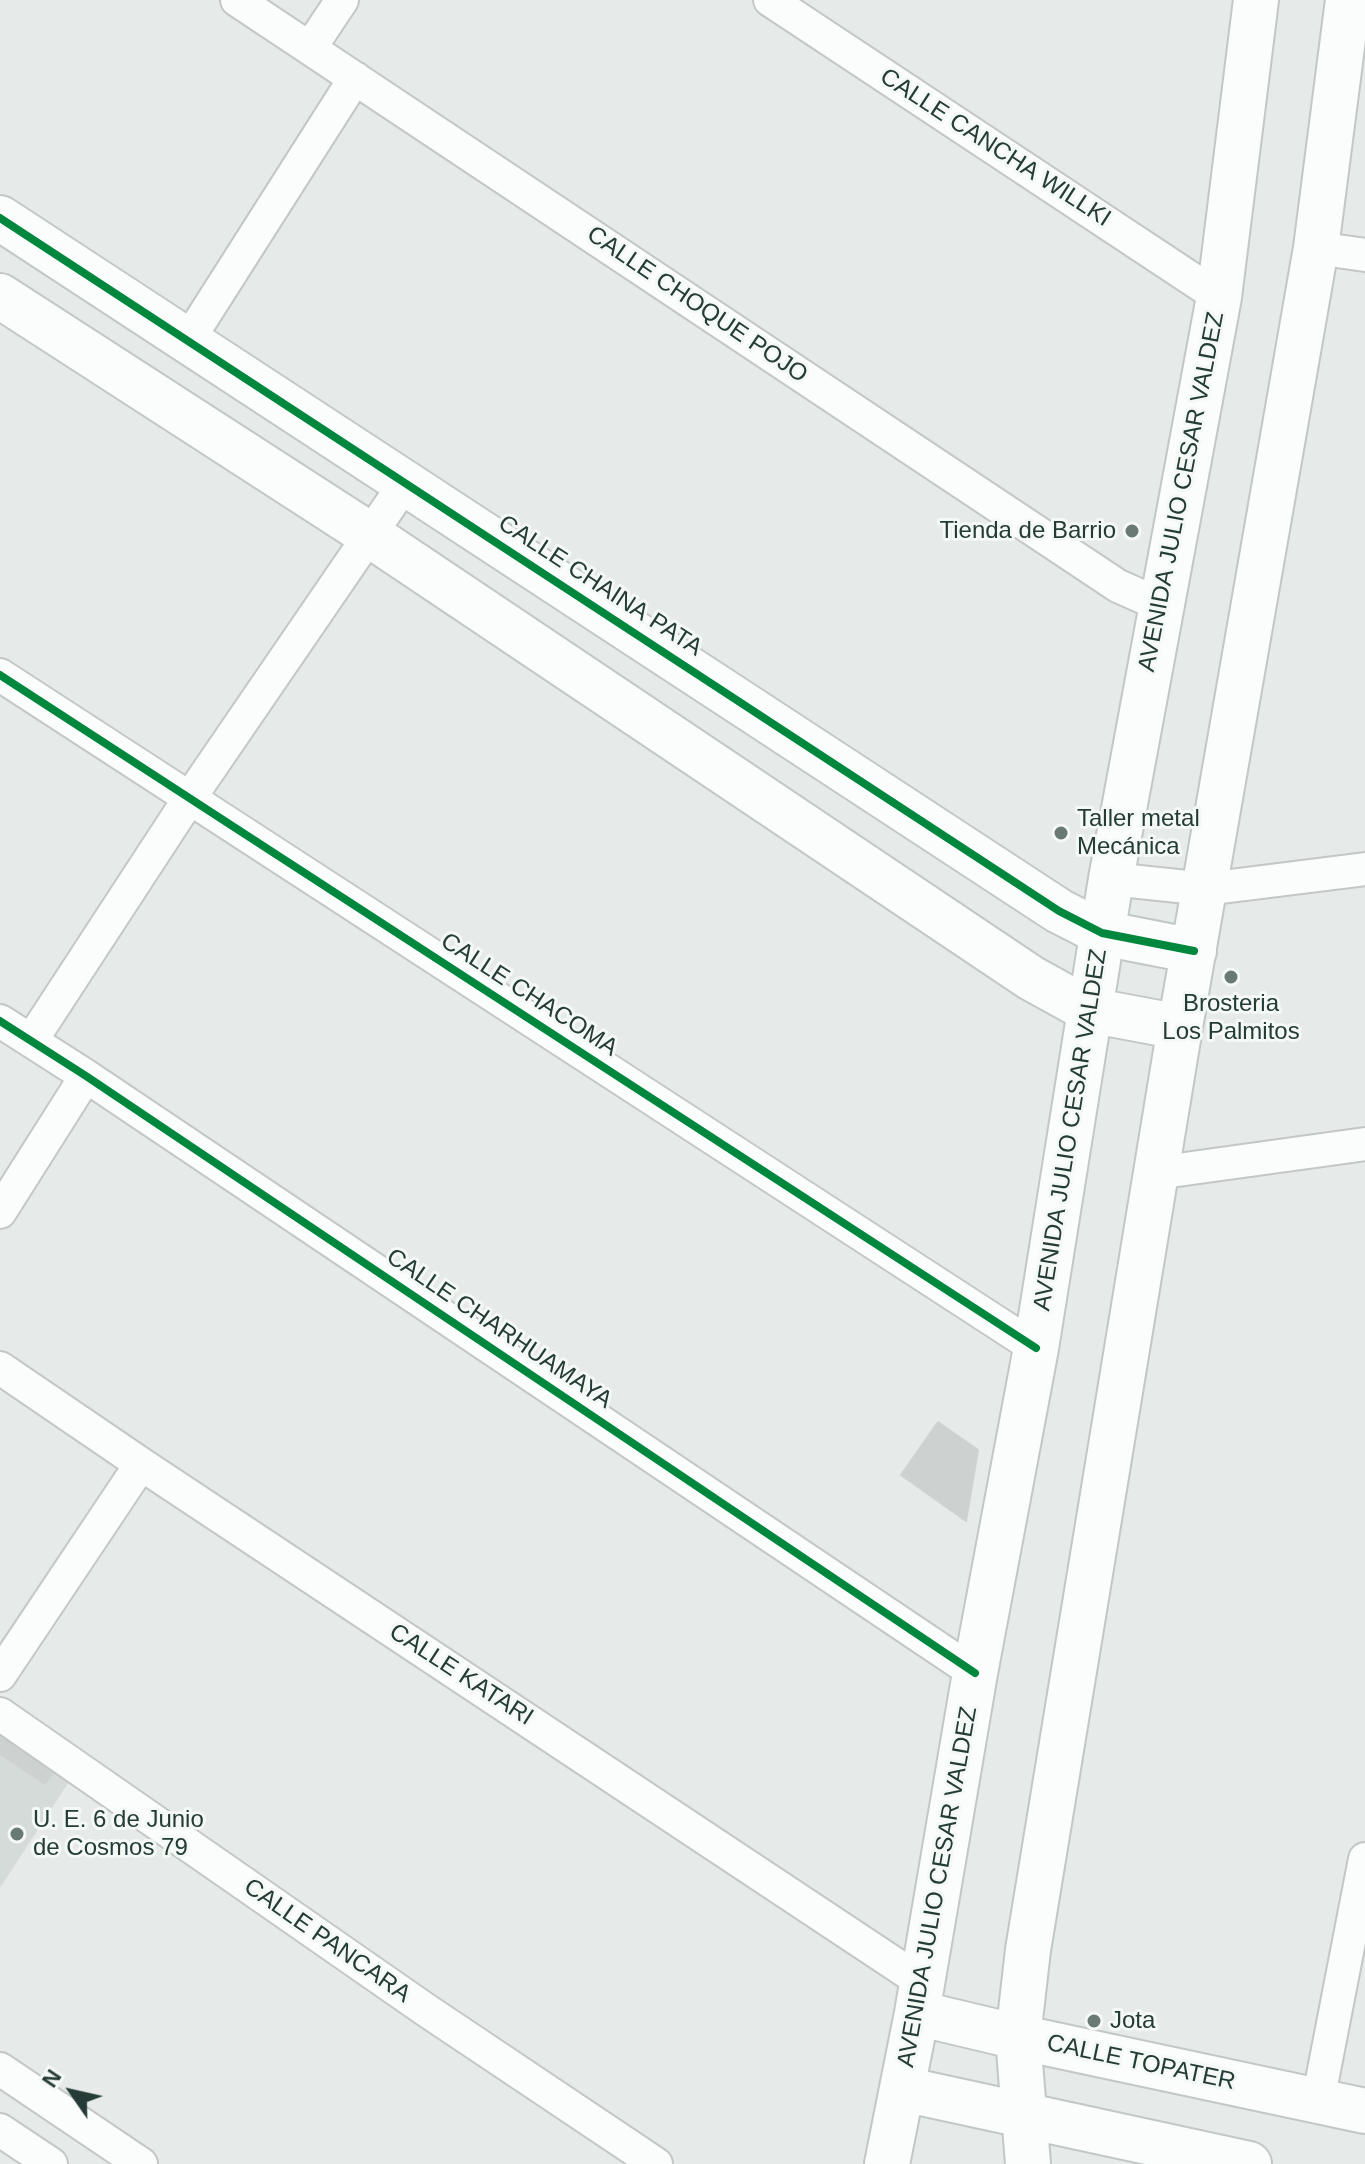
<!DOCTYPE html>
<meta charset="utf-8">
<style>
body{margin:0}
#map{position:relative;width:1365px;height:2164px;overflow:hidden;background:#e6eae8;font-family:Arial,sans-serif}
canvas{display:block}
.north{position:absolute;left:32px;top:2052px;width:80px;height:80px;-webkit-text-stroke:6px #f4f9f6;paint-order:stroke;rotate:304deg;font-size:22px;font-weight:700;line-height:32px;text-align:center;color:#253c36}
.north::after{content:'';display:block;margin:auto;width:28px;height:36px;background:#253c36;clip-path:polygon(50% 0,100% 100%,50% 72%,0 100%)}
</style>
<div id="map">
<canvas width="1365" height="2164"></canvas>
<div class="north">N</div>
</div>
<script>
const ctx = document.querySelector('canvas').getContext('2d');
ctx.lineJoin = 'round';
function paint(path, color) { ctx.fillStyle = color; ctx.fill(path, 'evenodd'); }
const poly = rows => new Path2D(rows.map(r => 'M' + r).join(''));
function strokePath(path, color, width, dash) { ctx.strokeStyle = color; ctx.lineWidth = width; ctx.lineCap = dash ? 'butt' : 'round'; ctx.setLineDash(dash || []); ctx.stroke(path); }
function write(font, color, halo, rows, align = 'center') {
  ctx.font = font + ' Arial,sans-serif'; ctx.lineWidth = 6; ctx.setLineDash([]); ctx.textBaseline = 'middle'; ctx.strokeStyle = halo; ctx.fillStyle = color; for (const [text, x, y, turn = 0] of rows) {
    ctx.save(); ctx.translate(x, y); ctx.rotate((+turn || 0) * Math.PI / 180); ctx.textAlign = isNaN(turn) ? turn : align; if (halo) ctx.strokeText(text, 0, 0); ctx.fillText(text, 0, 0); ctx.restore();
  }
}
const built = poly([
 [0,1728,70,1780,0,1888]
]);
const building = poly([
 [938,1422,978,1450,966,1521,901,1475,938,1422],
 [0,1728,56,1769,45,1784,0,1754,0,1728]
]);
const street = poly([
 [237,0,1118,586,1161,605],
 [770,0,1219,297],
 [310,48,342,0],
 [1316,248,1365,255],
 [187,342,355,78],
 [0,675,1036,1348],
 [1111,879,1206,889,1365,869],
 [0,1021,86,1076,975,1673],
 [31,1041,189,799,406,482],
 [1156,1173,1365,1144],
 [0,1212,86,1076],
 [0,1368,141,1464,922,1982],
 [0,1675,141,1464],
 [0,1714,426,2010,656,2164],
 [0,2069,141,2164],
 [1318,2101,1365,1859],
 [0,2130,51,2164]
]);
const secondary = poly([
 [0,218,1059,911,1102,933,1194,951],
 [0,296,370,535,1031,978,1089,1010,1180,1027],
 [917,2013,1018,2037,1365,2111],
 [903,2089,1249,2164],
 [887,2164,917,2013,975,1673,1036,1348,1111,879,1219,297,1256,0],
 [1028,2164,1018,2037,1028,1950,1180,1027,1316,248,1348,0]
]);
const cycleway = poly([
 [0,218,1059,911,1102,933,1194,951],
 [0,675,1036,1348],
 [0,1021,86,1076,975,1673]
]);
const markers = [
 [1132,531,8,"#697974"],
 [1061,833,8,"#697974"],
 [1231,977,8,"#697974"],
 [17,1834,8,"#697974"],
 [1094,2021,8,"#697974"]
];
const streetNames = [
 ["CALLE CANCHA WILLKI",995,148,33],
 ["CALLE CHOQUE POJO",697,305,34],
 ["AVENIDA JULIO CESAR VALDEZ",1182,492,-79],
 ["CALLE CHAINA PATA",600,586,33],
 ["CALLE CHACOMA",529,995,33],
 ["AVENIDA JULIO CESAR VALDEZ",1071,1130,-81],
 ["CALLE CHARHUAMAYA",499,1329,34],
 ["CALLE KATARI",461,1675,33],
 ["AVENIDA JULIO CESAR VALDEZ",938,1887,-80],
 ["CALLE PANCARA",327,1941,35],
 ["CALLE TOPATER",1141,2063,12]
];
const poiNames = [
 ["Tienda de Barrio",1116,531,"right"],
 ["Taller metal",1077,819],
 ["Mecánica",1077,847],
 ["Brosteria",1231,1004,"center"],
 ["Los Palmitos",1231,1032,"center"],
 ["U. E. 6 de Junio",33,1820],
 ["de Cosmos 79",33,1848],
 ["Jota",1110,2021]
];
paint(built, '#d4dbd8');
paint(building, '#cdd1cf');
strokePath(building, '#ced3d1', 2);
strokePath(street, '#c3c7c5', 36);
strokePath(secondary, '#c2c8c5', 48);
strokePath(street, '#fbfcfc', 32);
strokePath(secondary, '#fbfcfc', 44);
strokePath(cycleway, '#00873e', 8);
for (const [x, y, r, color] of markers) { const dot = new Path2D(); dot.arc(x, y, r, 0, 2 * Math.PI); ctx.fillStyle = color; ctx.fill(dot); strokePath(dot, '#f4f9f6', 3); }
write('24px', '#253c36', '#f4f9f6', streetNames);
write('24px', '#253c36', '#f4f9f6', poiNames, 'left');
</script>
